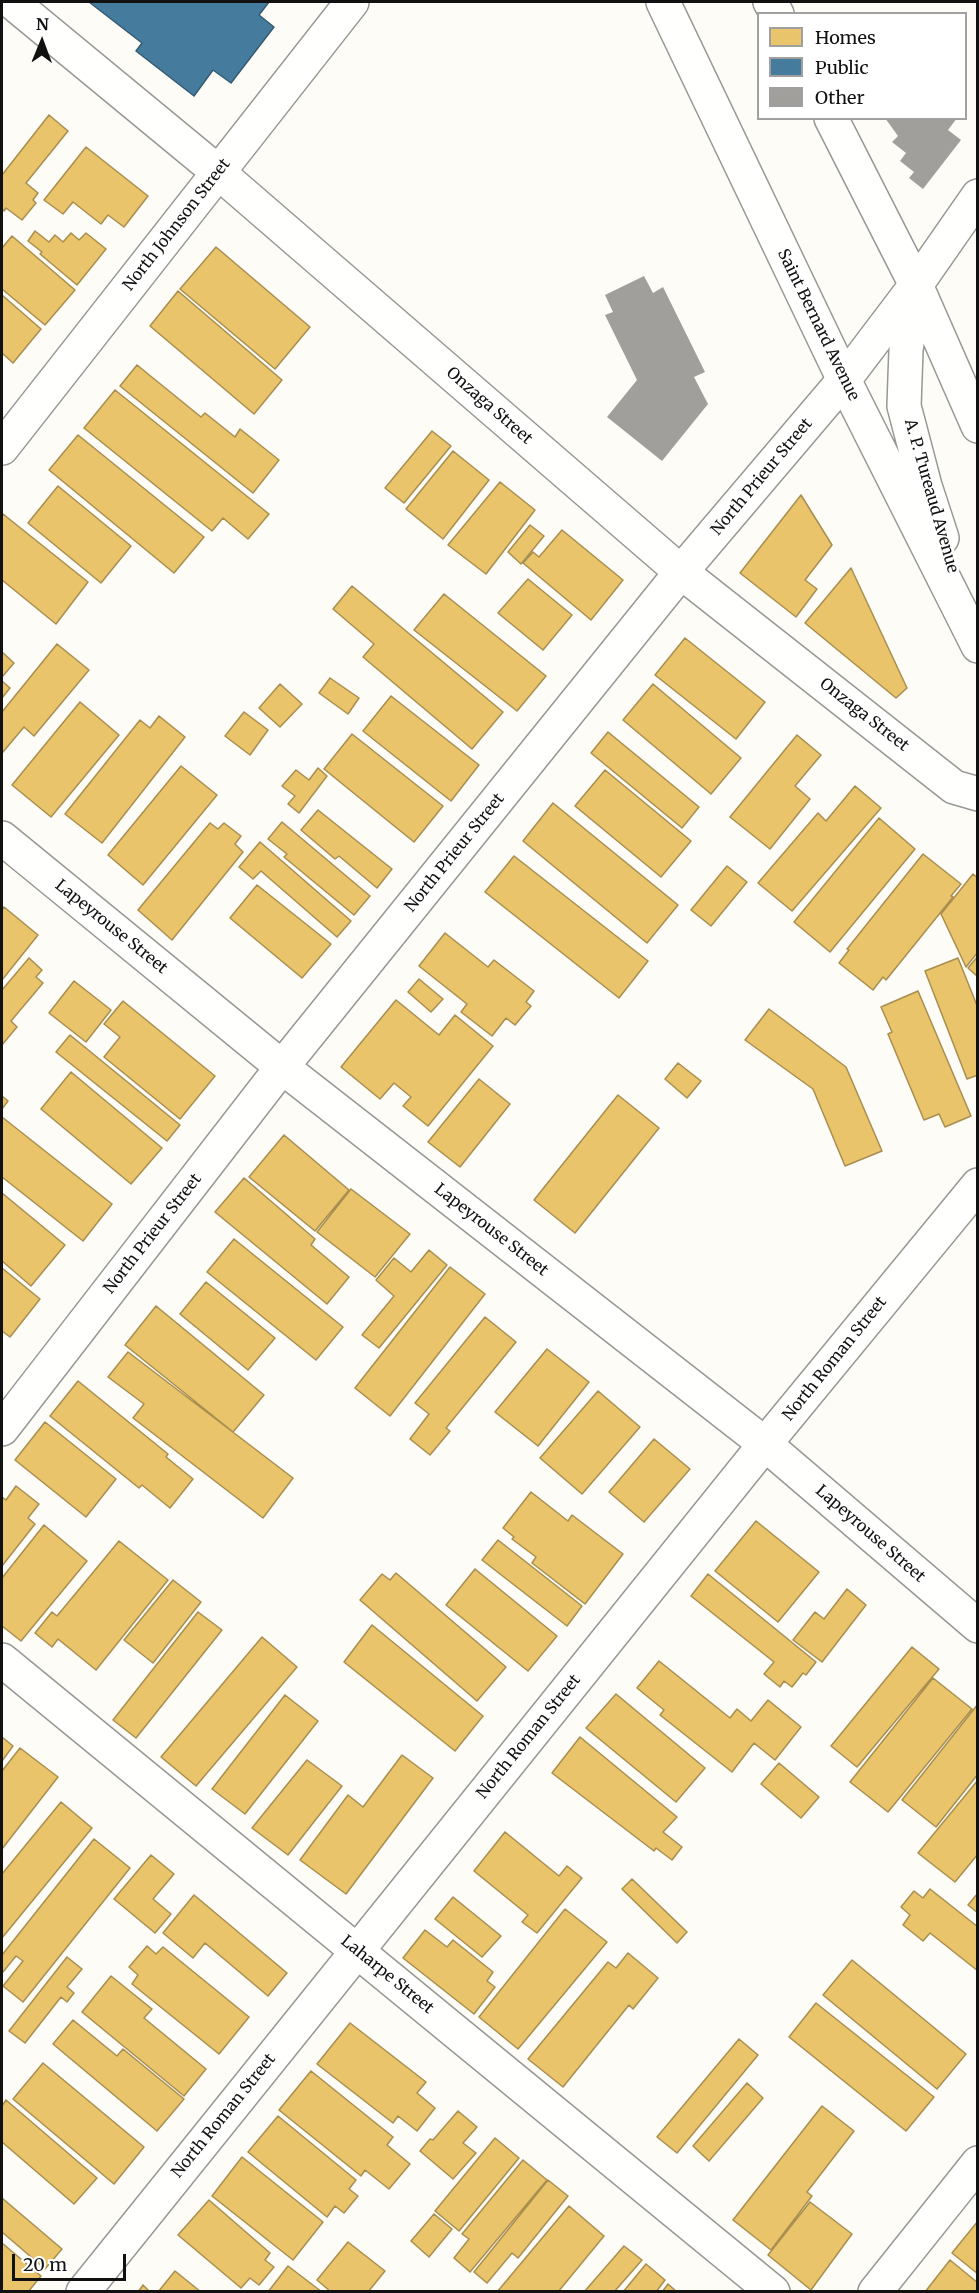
<!DOCTYPE html>
<style>
body{margin:0}
#map{position:relative;width:979px;height:2293px;overflow:hidden;background:#fdfcf7;font-family:Merriweather,serif}
canvas{display:block}
.frame{position:absolute;inset:0;border:3px solid #111;pointer-events:none}
.legend{position:absolute;left:757px;top:12px;width:210px;height:108px;box-sizing:border-box;background:#fff;border:2px solid #a0a0a0;margin:0;padding:8px 10px;list-style:none;font-size:18px;color:#111}
.legend li{display:flex;align-items:center;gap:12px;height:30px}
.legend b{width:30px;border:2px solid #a0a0a0}
.north{position:absolute;left:12px;top:12px;width:60px;height:60px;-webkit-text-stroke:4px #fff;paint-order:stroke;rotate:1deg;font-size:16px;font-weight:700;line-height:24px;text-align:center;color:#111}
.north::after{content:'';display:block;margin:auto;width:21px;height:27px;background:#111;clip-path:polygon(50% 0,100% 100%,50% 72%,0 100%)}
.scale{position:absolute;left:12px;top:2254px;width:114px;height:27px;box-sizing:border-box;border:3px solid #111;border-top:0;padding-left:8px;font-size:18px;line-height:21px;white-space:nowrap;color:#111;-webkit-text-stroke:4px #fff;paint-order:stroke}
</style>
<div id="map">
<canvas width="979" height="2293"></canvas>
<div class="frame"></div>
<ul class="legend">
<li><b style="height:16px;background:#e9c46a"></b>Homes</li>
<li><b style="height:16px;background:#457b9d"></b>Public</li>
<li><b style="height:16px;background:#a19f9c"></b>Other</li>
</ul>
<div class="north">N</div>
<div class="scale">20 m</div>
</div>
<script>
const ctx = document.querySelector('canvas').getContext('2d');
ctx.lineJoin = 'round';
function paint(path, color) { ctx.fillStyle = color; ctx.fill(path, 'evenodd'); }
const poly = rows => new Path2D(rows.map(r => 'M' + r).join(''));
function strokePath(path, color, width, dash) { ctx.strokeStyle = color; ctx.lineWidth = width; ctx.lineCap = dash ? 'butt' : 'round'; ctx.setLineDash(dash || []); ctx.stroke(path); }
function write(font, color, halo, rows, align = 'center') {
  ctx.font = font + ' Merriweather,serif'; ctx.lineWidth = 6; ctx.setLineDash([]); ctx.textBaseline = 'middle'; ctx.strokeStyle = halo; ctx.fillStyle = color; for (const [text, x, y, turn = 0] of rows) {
    ctx.save(); ctx.translate(x, y); ctx.rotate((+turn || 0) * Math.PI / 180); ctx.textAlign = isNaN(turn) ? turn : align; if (halo) ctx.strokeText(text, 0, 0); ctx.fillText(text, 0, 0); ctx.restore();
  }
}
const homes = poly([
 [49,115,68,131,26,183,38,193,33,200,36,203,22,220,6,208,4,211,2,209,2,175,49,115],
 [86,147,148,196,124,227,108,215,101,224,73,202,63,214,44,200,86,147],
 [35,231,49,242,55,235,63,242,71,233,79,240,86,233,106,249,77,285,40,254,42,252,28,241,35,231],
 [12,236,75,290,45,325,2,289,2,248,12,236],
 [216,247,310,327,275,369,180,289,216,247],
 [178,291,282,380,254,414,150,326,178,291],
 [2,295,41,329,13,363,2,353,2,295],
 [137,365,201,417,205,413,235,437,240,429,279,460,253,493,120,386,137,365],
 [115,390,269,514,248,539,223,518,212,531,84,428,115,390],
 [432,431,451,446,404,503,385,488,432,431],
 [78,435,204,537,174,573,49,470,78,435],
 [453,451,489,480,443,539,406,509,453,451],
 [500,482,535,510,486,574,448,545,500,482],
 [58,486,131,546,101,583,28,523,58,486],
 [801,495,832,545,805,580,817,589,796,617,740,573,801,495],
 [3,514,88,582,56,624,2,580,2,517,3,514],
 [530,525,544,536,521,564,508,552,530,525],
 [562,530,623,580,591,620,523,563,533,552,539,557,562,530],
 [851,568,907,688,896,698,805,623,851,568],
 [528,579,572,615,543,650,498,613,528,579],
 [352,586,503,712,472,749,363,657,374,644,333,609,352,586],
 [444,594,546,676,517,711,414,630,444,594],
 [685,638,765,702,736,739,655,675,685,638],
 [57,644,89,670,34,736,24,727,3,752,2,751,2,712,57,644],
 [2,652,14,663,2,677,2,652],
 [330,678,359,698,348,714,319,693,330,678],
 [2,681,10,688,2,698,2,681],
 [280,684,302,704,280,727,259,708,280,684],
 [653,684,741,758,711,794,623,720,653,684],
 [391,696,479,765,451,801,363,731,391,696],
 [80,702,119,735,51,817,12,785,80,702],
 [244,712,268,730,250,755,225,736,244,712],
 [159,716,185,737,102,843,65,814,140,720,150,728,159,716],
 [608,732,699,807,682,828,591,753,608,732],
 [352,734,443,806,414,842,324,769,352,734],
 [797,735,821,755,795,786,810,799,770,849,730,817,797,735],
 [181,766,217,795,143,885,108,855,181,766],
 [318,768,327,776,299,813,288,804,295,796,282,786,296,770,309,780,318,768],
 [605,770,691,841,661,877,575,806,605,770],
 [855,786,881,808,792,911,758,883,818,813,826,821,855,786],
 [553,803,678,905,647,943,523,841,553,803],
 [318,810,392,869,377,888,339,856,335,859,301,830,318,810],
 [879,818,915,849,830,952,794,922,879,818],
 [282,822,370,896,354,915,284,857,287,854,268,839,282,822],
 [210,823,218,829,224,823,241,836,235,844,243,852,172,940,138,910,210,823],
 [260,842,351,921,337,937,261,871,253,879,239,867,260,842],
 [923,854,961,884,951,896,953,897,886,980,883,977,873,990,839,963,849,950,847,949,923,854],
 [514,856,648,961,619,998,485,892,514,856],
 [727,866,747,882,711,926,691,910,727,866],
 [973,874,978,878,978,952,966,967,941,914,973,874],
 [257,885,331,944,302,978,230,918,257,885],
 [4,907,38,935,2,980,2,910,4,907],
 [445,933,488,967,494,960,534,991,526,1002,531,1006,515,1025,506,1018,492,1036,461,1012,467,1004,419,966,445,933],
 [978,956,978,977,968,968,978,956],
 [29,958,42,970,36,977,43,983,11,1021,17,1027,2,1045,2,990,29,958],
 [958,958,978,1008,978,1075,967,1079,925,971,958,958],
 [419,979,443,999,431,1012,408,992,419,979],
 [74,981,111,1010,86,1042,49,1013,74,981],
 [918,991,971,1116,945,1127,939,1114,924,1120,888,1034,892,1032,881,1007,918,991],
 [396,1000,439,1035,455,1015,493,1046,428,1126,403,1106,411,1097,394,1083,380,1099,341,1067,396,1000],
 [123,1001,215,1076,180,1119,104,1057,120,1037,104,1024,123,1001],
 [769,1009,846,1067,882,1151,845,1166,813,1089,745,1040,769,1009],
 [70,1035,180,1125,167,1141,56,1052,70,1035],
 [678,1063,701,1081,687,1098,665,1079,678,1063],
 [71,1072,162,1148,131,1184,41,1109,71,1072],
 [479,1079,510,1104,460,1167,428,1142,479,1079],
 [618,1095,659,1128,575,1233,534,1200,618,1095],
 [2,1096,8,1101,2,1109,2,1096],
 [2,1117,112,1204,83,1241,2,1177,2,1117],
 [284,1135,349,1190,315,1231,249,1177,284,1135],
 [244,1178,315,1239,311,1245,349,1277,327,1304,215,1212,244,1178],
 [351,1189,410,1234,375,1277,317,1232,351,1189],
 [2,1193,65,1245,31,1286,2,1261,2,1193],
 [234,1239,343,1327,316,1360,207,1272,234,1239],
 [429,1250,447,1265,379,1348,362,1335,394,1296,376,1280,394,1258,411,1272,429,1250],
 [450,1267,485,1294,390,1416,355,1388,450,1267],
 [2,1268,40,1299,10,1337,2,1331,2,1268],
 [206,1282,275,1338,248,1370,180,1314,206,1282],
 [156,1306,264,1395,233,1432,125,1345,156,1306],
 [485,1317,516,1342,446,1428,450,1431,430,1455,410,1439,429,1414,415,1403,485,1317],
 [547,1349,589,1382,538,1446,495,1412,547,1349],
 [128,1352,293,1478,263,1518,133,1418,144,1404,108,1377,128,1352],
 [78,1381,168,1454,166,1457,193,1479,170,1508,142,1485,139,1488,50,1416,78,1381],
 [598,1391,640,1427,582,1494,540,1458,598,1391],
 [45,1422,116,1479,86,1517,15,1460,45,1422],
 [654,1439,690,1469,644,1522,609,1492,654,1439],
 [16,1486,39,1504,28,1518,35,1524,2,1566,2,1497,6,1500,16,1486],
 [531,1492,568,1521,572,1515,623,1554,585,1604,532,1563,536,1557,512,1539,514,1537,503,1528,531,1492],
 [756,1521,819,1572,778,1622,715,1571,756,1521],
 [44,1525,87,1561,21,1641,2,1626,2,1578,44,1525],
 [498,1540,582,1606,567,1626,482,1560,498,1540],
 [119,1541,168,1580,96,1670,58,1639,52,1647,35,1633,52,1612,57,1616,119,1541],
 [475,1569,557,1636,528,1671,446,1605,475,1569],
 [396,1573,506,1667,477,1701,360,1600,382,1574,390,1580,396,1573],
 [708,1574,816,1662,806,1675,803,1673,792,1687,784,1681,780,1687,764,1674,774,1662,691,1596,708,1574],
 [173,1580,201,1602,153,1663,124,1640,173,1580],
 [847,1589,866,1605,822,1662,793,1640,815,1612,824,1619,847,1589],
 [198,1612,222,1630,136,1738,113,1720,198,1612],
 [372,1625,483,1716,455,1751,344,1662,372,1625],
 [262,1637,297,1667,196,1786,161,1757,262,1637],
 [912,1647,939,1669,857,1767,831,1746,912,1647],
 [659,1661,730,1718,737,1709,751,1721,768,1700,801,1727,775,1760,754,1743,732,1772,660,1715,664,1710,637,1688,659,1661],
 [933,1678,972,1709,888,1812,850,1782,933,1678],
 [616,1694,705,1768,676,1802,586,1728,616,1694],
 [285,1695,318,1721,245,1814,212,1789,285,1695],
 [978,1704,978,1774,936,1827,902,1800,978,1704],
 [2,1737,13,1746,2,1761,2,1737],
 [580,1737,677,1817,663,1832,682,1847,672,1860,656,1848,654,1851,552,1773,580,1737],
 [20,1748,58,1777,2,1849,2,1771,20,1748],
 [402,1755,433,1778,346,1894,300,1860,348,1795,363,1807,402,1755],
 [307,1760,342,1786,288,1855,252,1828,307,1760],
 [779,1763,819,1797,801,1818,761,1784,779,1763],
 [978,1780,978,1854,955,1882,918,1853,978,1780],
 [61,1802,92,1828,2,1938,2,1874,61,1802],
 [505,1832,559,1876,567,1866,582,1878,537,1933,522,1922,528,1915,474,1871,505,1832],
 [94,1839,130,1868,23,2002,3,1986,23,1961,16,1956,3,1972,2,1971,2,1955,94,1839],
 [151,1855,174,1874,153,1899,171,1914,155,1933,114,1899,151,1855],
 [632,1879,687,1932,677,1943,622,1889,632,1879],
 [930,1889,978,1927,978,1971,930,1933,923,1941,903,1925,910,1915,901,1907,914,1891,923,1898,930,1889],
 [978,1893,978,1913,968,1905,978,1893],
 [194,1895,287,1973,268,1996,205,1943,193,1958,163,1933,194,1895],
 [453,1897,501,1936,482,1957,435,1919,453,1897],
 [565,1909,607,1942,518,2049,479,2017,565,1909],
 [425,1930,447,1947,453,1940,493,1972,487,1981,495,1987,474,2014,403,1958,425,1930],
 [147,1946,156,1954,163,1947,249,2017,219,2054,132,1984,138,1975,129,1967,147,1946],
 [628,1953,658,1978,633,2009,629,2005,563,2087,528,2059,608,1962,616,1968,628,1953],
 [67,1957,82,1969,67,1987,74,1993,67,2002,61,1997,25,2043,9,2031,67,1957],
 [852,1960,966,2054,937,2089,823,1995,852,1960],
 [111,1976,152,2009,144,2018,206,2069,184,2096,82,2012,111,1976],
 [816,2003,934,2097,906,2131,789,2037,816,2003],
 [73,2020,117,2056,123,2049,184,2099,157,2131,53,2044,73,2020],
 [350,2023,426,2082,417,2093,435,2108,417,2131,398,2116,393,2123,317,2064,350,2023],
 [739,2039,758,2055,677,2153,657,2137,739,2039],
 [43,2063,144,2147,114,2184,13,2099,43,2063],
 [311,2071,393,2137,387,2145,410,2164,389,2189,365,2170,361,2176,279,2110,311,2071],
 [747,2083,763,2098,709,2161,693,2146,747,2083],
 [6,2100,97,2178,74,2204,2,2142,2,2106,6,2100],
 [822,2106,854,2131,807,2192,812,2196,771,2250,733,2220,822,2106],
 [458,2111,477,2127,463,2143,476,2153,453,2179,420,2151,430,2139,433,2140,458,2111],
 [278,2116,356,2180,349,2189,358,2196,344,2213,335,2206,327,2217,248,2152,278,2116],
 [495,2138,519,2158,459,2231,435,2211,495,2138],
 [242,2157,323,2222,293,2260,212,2196,242,2157],
 [523,2160,547,2180,470,2272,454,2258,469,2239,462,2234,523,2160],
 [548,2180,568,2196,518,2258,512,2253,487,2283,474,2272,548,2180],
 [2,2198,62,2249,45,2269,2,2232,2,2198],
 [209,2200,270,2253,265,2260,274,2267,259,2285,250,2278,241,2288,178,2235,209,2200],
 [810,2202,852,2234,811,2290,768,2255,810,2202],
 [569,2206,604,2236,558,2292,497,2292,569,2206],
 [434,2214,452,2229,429,2257,411,2241,434,2214],
 [978,2221,978,2274,952,2253,978,2221],
 [348,2242,385,2271,368,2292,331,2292,317,2280,348,2242],
 [2,2243,41,2276,28,2292,2,2292,2,2243],
 [624,2246,642,2260,614,2292,584,2292,624,2246],
 [950,2260,978,2283,978,2292,925,2292,950,2260],
 [646,2264,665,2280,656,2292,623,2292,646,2264],
 [288,2266,322,2292,268,2292,288,2266],
 [175,2271,201,2292,158,2292,175,2271],
 [668,2284,677,2292,662,2292,668,2284],
 [143,2285,150,2292,138,2292,143,2285]
]);
const public = poly([
 [89,2,269,2,259,15,274,27,231,83,213,70,194,96,136,51,142,43,89,2]
]);
const building = poly([
 [885,118,957,118,948,130,961,140,923,189,909,178,914,172,900,161,906,153,892,142,898,136],
 [644,276,653,293,663,287,705,372,694,377,708,404,662,461,607,417,637,380,605,315,613,312,605,295]
]);
const minor = poly([
 [12,2,218,172,681,572,954,787,978,794],
 [2,448,352,2],
 [2,838,282,1067,765,1444,978,1626],
 [2,1429,282,1067,681,572,844,380,916,285],
 [2,1660,773,2292],
 [83,2292,765,1444,978,1185],
 [875,2292,978,2163]
]);
const tertiary = poly([
 [663,2,844,380,978,646],
 [770,2,777,14],
 [831,118,916,285,978,426],
 [942,538,925,486,904,406,906,350,916,285,978,196]
]);
const streetNames = [
 ["North Johnson Street",177,225,-52],
 ["Saint Bernard Avenue",818,325,64],
 ["Onzaga Street",489,406,41],
 ["North Prieur Street",762,477,-50],
 ["A. P. Tureaud Avenue",931,496,74],
 ["Onzaga Street",864,715,38],
 ["North Prieur Street",455,853,-51],
 ["Lapeyrouse Street",111,927,39],
 ["Lapeyrouse Street",491,1230,38],
 ["North Prieur Street",153,1234,-52],
 ["North Roman Street",835,1359,-51],
 ["Lapeyrouse Street",870,1534,41],
 ["North Roman Street",529,1737,-51],
 ["Laharpe Street",387,1975,39],
 ["North Roman Street",224,2116,-51]
];
paint(homes, '#e9c46a');
strokePath(homes, '#a88e4f', 1.5);
paint(public, '#457b9d');
strokePath(public, '#355b73', 1.5);
paint(building, '#a19f9c');
strokePath(minor, '#979795', 36);
strokePath(tertiary, '#979795', 36);
strokePath(minor, '#fffffe', 33);
strokePath(tertiary, '#fffffe', 33);
write('16px', '#111', '#fff', streetNames);
</script>
